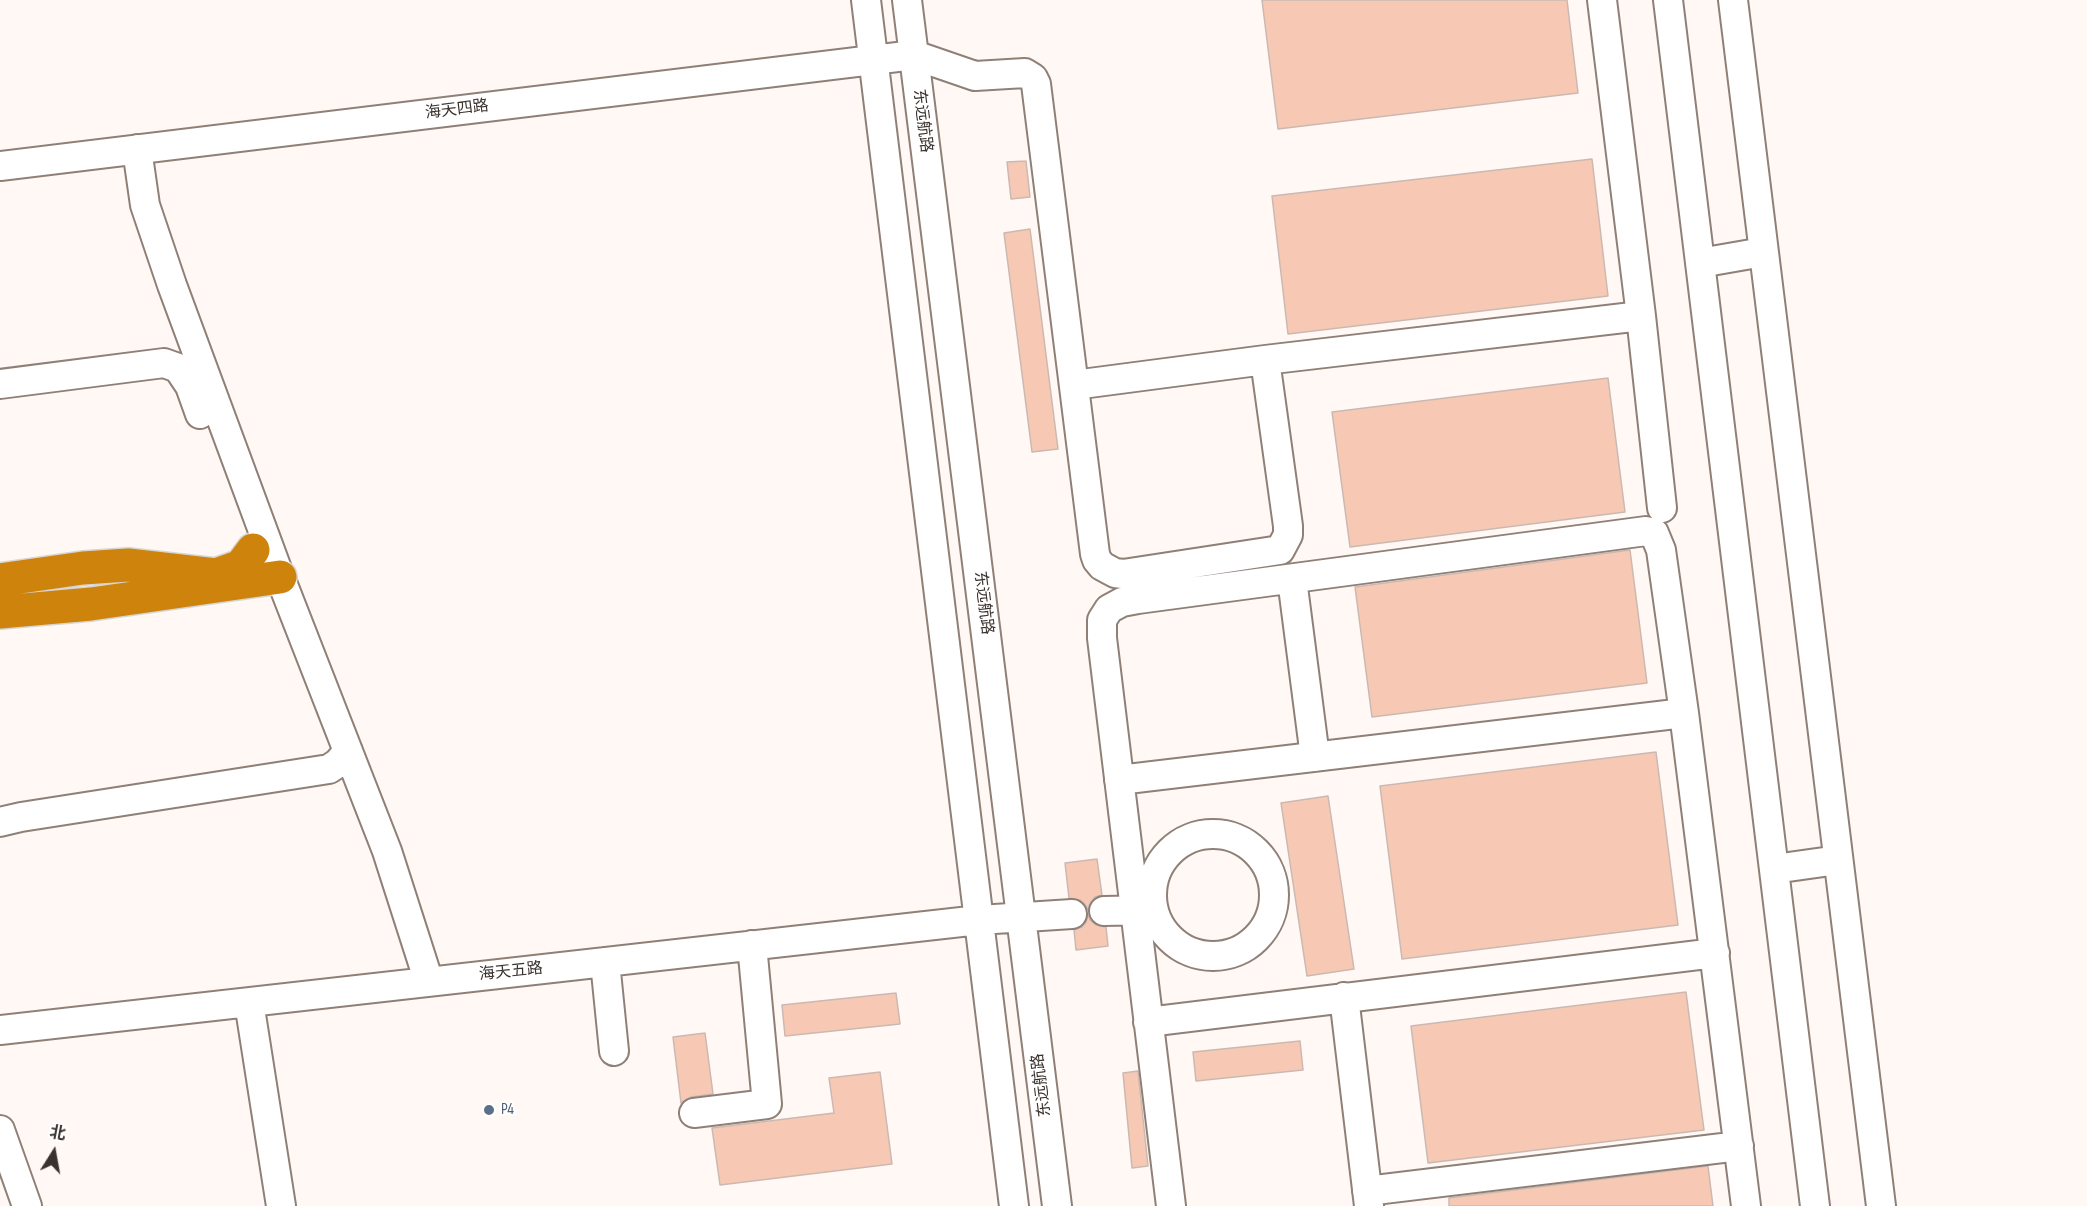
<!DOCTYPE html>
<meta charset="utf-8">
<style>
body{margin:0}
#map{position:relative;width:2087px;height:1206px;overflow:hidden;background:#fff8f4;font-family:"Sofia Sans Condensed","Noto Sans SC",sans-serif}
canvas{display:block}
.north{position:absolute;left:24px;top:1122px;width:60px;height:60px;-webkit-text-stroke:4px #fff;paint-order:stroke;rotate:11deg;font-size:16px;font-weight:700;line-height:24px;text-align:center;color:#39322e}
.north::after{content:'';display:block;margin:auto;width:21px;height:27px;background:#39322e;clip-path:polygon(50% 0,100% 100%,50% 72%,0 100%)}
</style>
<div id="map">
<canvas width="2087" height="1206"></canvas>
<div class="north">北</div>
</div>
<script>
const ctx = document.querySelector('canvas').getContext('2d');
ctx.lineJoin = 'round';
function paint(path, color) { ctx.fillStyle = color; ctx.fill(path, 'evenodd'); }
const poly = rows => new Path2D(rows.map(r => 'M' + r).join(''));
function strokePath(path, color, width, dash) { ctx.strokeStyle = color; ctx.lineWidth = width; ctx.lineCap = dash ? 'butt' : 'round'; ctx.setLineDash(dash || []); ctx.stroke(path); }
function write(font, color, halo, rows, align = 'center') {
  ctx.font = font + ' "Sofia Sans Condensed","Noto Sans SC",sans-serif'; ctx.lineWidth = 4.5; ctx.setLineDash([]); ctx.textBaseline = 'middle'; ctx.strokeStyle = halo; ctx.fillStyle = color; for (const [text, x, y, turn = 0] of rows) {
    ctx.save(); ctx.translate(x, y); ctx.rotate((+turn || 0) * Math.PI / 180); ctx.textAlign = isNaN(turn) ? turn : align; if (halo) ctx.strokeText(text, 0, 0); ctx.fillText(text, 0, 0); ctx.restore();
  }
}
const building = poly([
 [1262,0,1567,0,1578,93,1278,129,1262,0],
 [1592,159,1608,296,1288,334,1272,196,1592,159],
 [1026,161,1030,197,1011,199,1007,162,1026,161],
 [1030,229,1058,449,1032,452,1004,233,1030,229],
 [1608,378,1625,512,1350,547,1332,412,1608,378],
 [1630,550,1647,683,1372,717,1355,587,1630,550],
 [1656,752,1678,925,1402,959,1380,786,1656,752],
 [1328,796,1354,969,1307,976,1281,803,1328,796],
 [1097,859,1102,895,1095,897,1090,903,1088,910,1085,904,1080,900,1069,898,1065,863,1097,859],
 [1088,914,1090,920,1096,925,1106,927,1108,946,1076,950,1074,930,1082,927,1086,922,1088,914],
 [1686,992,1704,1130,1428,1163,1411,1026,1686,992],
 [896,993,900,1024,785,1036,782,1005,896,993],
 [705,1033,713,1094,691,1097,681,1103,673,1037,705,1033],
 [1300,1041,1303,1070,1196,1081,1193,1052,1300,1041],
 [1138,1071,1148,1166,1132,1168,1123,1073,1138,1071],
 [880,1072,892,1164,720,1185,712,1128,834,1113,829,1078,880,1072],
 [1708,1166,1713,1206,1449,1206,1449,1198,1708,1166]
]);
const minor = poly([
 [866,0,1014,1206],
 [907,0,1057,1206],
 [1602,0,1641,316],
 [1668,0,1815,1206],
 [1733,0,1881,1206],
 [137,149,145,205,172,285,280,577,387,851,429,982],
 [0,166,914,55,975,76,1025,73,1033,78,1036,84,1095,554,1097,560,1102,566,1115,573,1123,574,1280,550,1288,535,1288,526,1265,360],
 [1700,263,1763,252],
 [0,384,164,363,178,368,190,386,200,414],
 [1074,385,1265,360,1641,316,1662,508],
 [1292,579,1315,757],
 [1119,780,1684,713],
 [0,822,21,817,329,769,338,763,348,751],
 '1152 895a61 61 0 1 1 122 0a61 61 0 1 1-122 0Z',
 [1774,869,1838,860],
 [1104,911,1152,910],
 [605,962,614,1051],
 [1344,997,1369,1206],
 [249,1002,281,1206],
 [1148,1022,1715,953],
 [0,1030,979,920,1072,914],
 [694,1113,767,1104,752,945],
 [0,1130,27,1206],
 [1367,1191,1739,1146],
 [1171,1206,1102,638,1102,620,1109,609,1122,602,1138,599,1646,531,1654,533,1661,550,1684,713,1746,1206]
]);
const highway = poly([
 [0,580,83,568,128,565,216,575,241,566,253,550],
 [0,612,91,604,280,577]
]);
const markers = [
 [489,1110,6,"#5c6f8a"]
];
const streetNames = [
 ["海天四路",457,110,-7],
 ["东远航路",922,121,83],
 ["东远航路",983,603,83],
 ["海天五路",511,972,-6],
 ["东远航路",1042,1085,-97]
];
const serviceNames = [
 ["P4",501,1110]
];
paint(building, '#f7c9b5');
strokePath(building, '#cbb9b1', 1.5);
strokePath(minor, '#8f8077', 32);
strokePath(highway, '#d7d6d5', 36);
strokePath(minor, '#fff', 28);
strokePath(highway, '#ce830d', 33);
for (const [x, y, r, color] of markers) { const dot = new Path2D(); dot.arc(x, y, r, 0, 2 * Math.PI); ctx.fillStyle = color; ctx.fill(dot); strokePath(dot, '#fff', 2); }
write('16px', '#39322e', '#fff', streetNames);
write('16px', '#4e5e75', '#fff', serviceNames, 'left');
</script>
